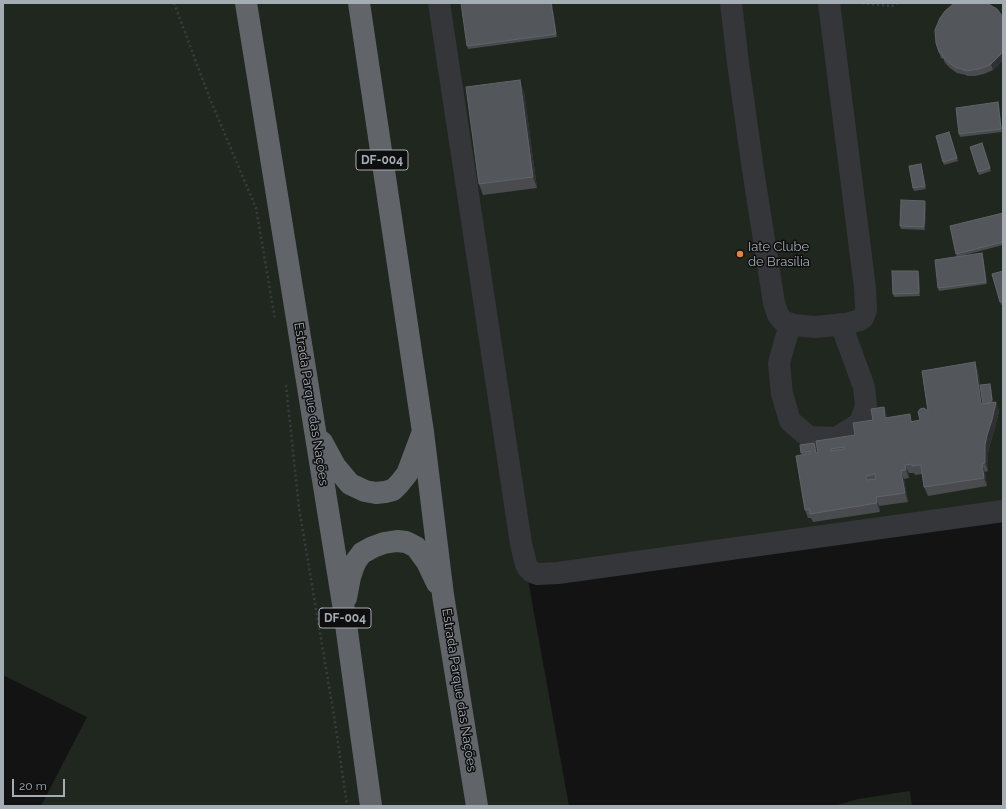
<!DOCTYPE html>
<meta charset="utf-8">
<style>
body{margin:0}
#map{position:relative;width:1006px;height:809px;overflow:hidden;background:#131314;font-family:Raleway,sans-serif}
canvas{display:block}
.frame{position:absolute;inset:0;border:4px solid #a5adb4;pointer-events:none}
.scale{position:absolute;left:12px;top:779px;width:53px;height:18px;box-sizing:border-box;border:2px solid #a5adb4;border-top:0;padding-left:5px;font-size:12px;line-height:14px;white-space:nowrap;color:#a5adb4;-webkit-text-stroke:3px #0e0e0f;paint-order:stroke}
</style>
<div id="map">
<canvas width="1006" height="809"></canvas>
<div class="frame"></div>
<div class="scale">20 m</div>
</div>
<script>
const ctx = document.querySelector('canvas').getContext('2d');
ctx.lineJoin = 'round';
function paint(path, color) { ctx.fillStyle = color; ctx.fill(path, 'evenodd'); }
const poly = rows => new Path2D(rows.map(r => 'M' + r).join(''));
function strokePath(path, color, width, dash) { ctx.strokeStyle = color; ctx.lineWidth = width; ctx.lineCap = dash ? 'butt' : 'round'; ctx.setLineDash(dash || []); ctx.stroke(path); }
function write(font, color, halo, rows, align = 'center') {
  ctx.font = font + ' Raleway,sans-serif'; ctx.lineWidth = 3; ctx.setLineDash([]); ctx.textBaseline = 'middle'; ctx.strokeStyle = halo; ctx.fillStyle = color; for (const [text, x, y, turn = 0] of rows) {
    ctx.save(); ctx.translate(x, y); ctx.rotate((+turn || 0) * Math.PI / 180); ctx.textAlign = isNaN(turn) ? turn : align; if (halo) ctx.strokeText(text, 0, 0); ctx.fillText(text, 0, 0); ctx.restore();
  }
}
const green = poly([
 [3,3,1003,3,1003,506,526,569,569,806,41,806,87,717,3,675],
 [910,791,912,806,834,806,858,799]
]);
const path = poly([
 [174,3,210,99,256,208,275,319],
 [862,3,892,6,898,3],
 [286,385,299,508,335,722,347,806]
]);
const minor = poly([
 [439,3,521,544,526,564,528,568,532,572,538,574,558,573,1003,511],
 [731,3,738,63,753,170,774,303,778,315,783,321,794,325,815,327,846,324,860,320,863,318,866,310,865,288,829,3],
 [790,324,779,363,782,394,790,421,809,437,836,438,860,423,866,406,864,387,841,324]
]);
const highway = poly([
 [246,3,344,610,371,806],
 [359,3,423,432,443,595,477,806],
 [322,442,335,466,350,484,365,491,376,493,385,492,393,490,399,484,407,474,422,434],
 [346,598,350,577,353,568,356,561,362,553,373,547,384,543,397,541,406,542,416,547,427,562,437,583]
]);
const wall = poly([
 [552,3,557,37,468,49,467,46],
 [1003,16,1003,60,993,70,984,74,975,76,967,76,966,75,957,73,950,68,945,63,943,58,942,59,941,58,936,43],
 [524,91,537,188,483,195,479,184],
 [999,105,1002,132,960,137,959,134],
 [949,132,958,161,944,165,943,162],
 [982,143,991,171,979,175,970,147],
 [921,164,926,189,914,191,913,188],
 [926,204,925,230,901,229,900,226],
 [1003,213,1003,245,957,257,956,254],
 [982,253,983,256,987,284,939,291,938,288],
 [918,271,919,274,920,296,894,297,893,294],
 [1003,271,1003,304,1001,305,992,274],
 [975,362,978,371,980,385,991,387,993,402,996,402,999,411,995,428,990,444,988,453,988,471,985,472,987,486,928,496,924,487,922,474,915,475,914,473,909,473,909,478,904,479,908,502,879,506,880,512,813,522,811,518,808,518,805,510,802,455,801,453,814,443,818,453,855,435,873,420,884,407,887,417,912,421,920,420,928,411]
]);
const shadedWall = poly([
 [551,3,552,3,557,37,556,34],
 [1003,52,1003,60,993,70,991,64],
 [520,80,524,91,537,188,533,177],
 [998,102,999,105,1002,132,1001,129],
 [921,164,922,167,926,189,925,186],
 [925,201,926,204,925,230,924,227],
 [982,253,983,256,987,284,986,282],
 [918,271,919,274,920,296,919,293],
 [975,362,978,371,983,406,981,404],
 [990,384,991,387,993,403,992,400],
 [996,402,999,411,995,428,990,444,988,453,988,471,985,463,985,445],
 [884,407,887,416,888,426,885,418],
 [814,443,817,451,819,461,816,453],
 [982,464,985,472,987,486,984,478],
 [905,465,909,473,909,478,906,470],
 [901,471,904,479,908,502,905,493],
 [876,497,879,506,880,512,877,503]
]);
const building = poly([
 [461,3,551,3,556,34,467,46,461,3],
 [957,3,986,3,992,6,997,9,1003,17,1003,52,991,64,982,68,973,70,965,71,965,70,955,67,948,62,943,57,941,52,940,53,939,52,936,43,935,30,940,18,945,11,952,5,957,3],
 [520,80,533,177,479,184,466,87,520,80],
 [998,102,1001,129,959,134,956,108,998,102],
 [949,132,957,158,943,162,936,136,949,132],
 [982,143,990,168,978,172,970,147,982,143],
 [921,164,925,186,913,188,909,166,921,164],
 [901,200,925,201,924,227,900,226,901,200],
 [1003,213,1003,242,956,254,950,226,1003,213],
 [982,253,986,282,938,288,935,260,982,253],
 [892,271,918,271,919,293,893,294,892,271],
 [1003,271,1003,301,1000,302,992,274,1003,271],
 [975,362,981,404,996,402,992,420,987,435,985,445,985,463,982,464,984,478,924,487,921,465,912,466,912,464,905,465,906,470,901,471,905,493,876,497,877,503,810,514,809,509,805,510,796,456,811,453,811,451,801,453,800,445,814,443,816,453,818,453,816,441,855,435,853,423,873,420,871,409,884,407,885,418,910,414,911,422,920,420,918,412,920,409,924,408,928,411,922,371,975,362],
 [844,447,844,449,831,451,831,449,844,447],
 [875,474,876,479,867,480,866,476,875,474],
 [990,384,992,400,990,401,990,403,983,404,980,385,990,384]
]);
const markers = [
 [740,254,4,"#e5853a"]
];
const shields = [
 [382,160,52],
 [345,618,52]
];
const shieldNames = [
 ["DF-004",382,160],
 ["DF-004",345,618]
];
const poiNames = [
 ["Iate Clube",748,247],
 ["de Brasília",748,262]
];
const streetNames = [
 ["Estrada Parque das Nações",311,404,81],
 ["Estrada Parque das Nações",459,690,81]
];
paint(green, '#20271f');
strokePath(path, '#3a3d40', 2.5, [2, 3]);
strokePath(minor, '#343639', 22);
strokePath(highway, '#61656a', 22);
paint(wall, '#494b4f');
paint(shadedWall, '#2f3033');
paint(building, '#53565a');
strokePath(building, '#606468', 1);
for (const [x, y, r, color] of markers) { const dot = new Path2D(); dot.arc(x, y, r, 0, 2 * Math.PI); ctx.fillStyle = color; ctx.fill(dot); strokePath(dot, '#0e0e0f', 1.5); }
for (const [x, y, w] of shields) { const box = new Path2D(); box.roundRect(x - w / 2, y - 10, w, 20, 3); ctx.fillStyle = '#0e0e0f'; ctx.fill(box); strokePath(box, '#a5adb4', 1); }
write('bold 12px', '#a5adb4', null, shieldNames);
write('13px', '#a5adb4', '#0e0e0f', poiNames, 'left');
write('13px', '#a5adb4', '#0e0e0f', streetNames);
</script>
